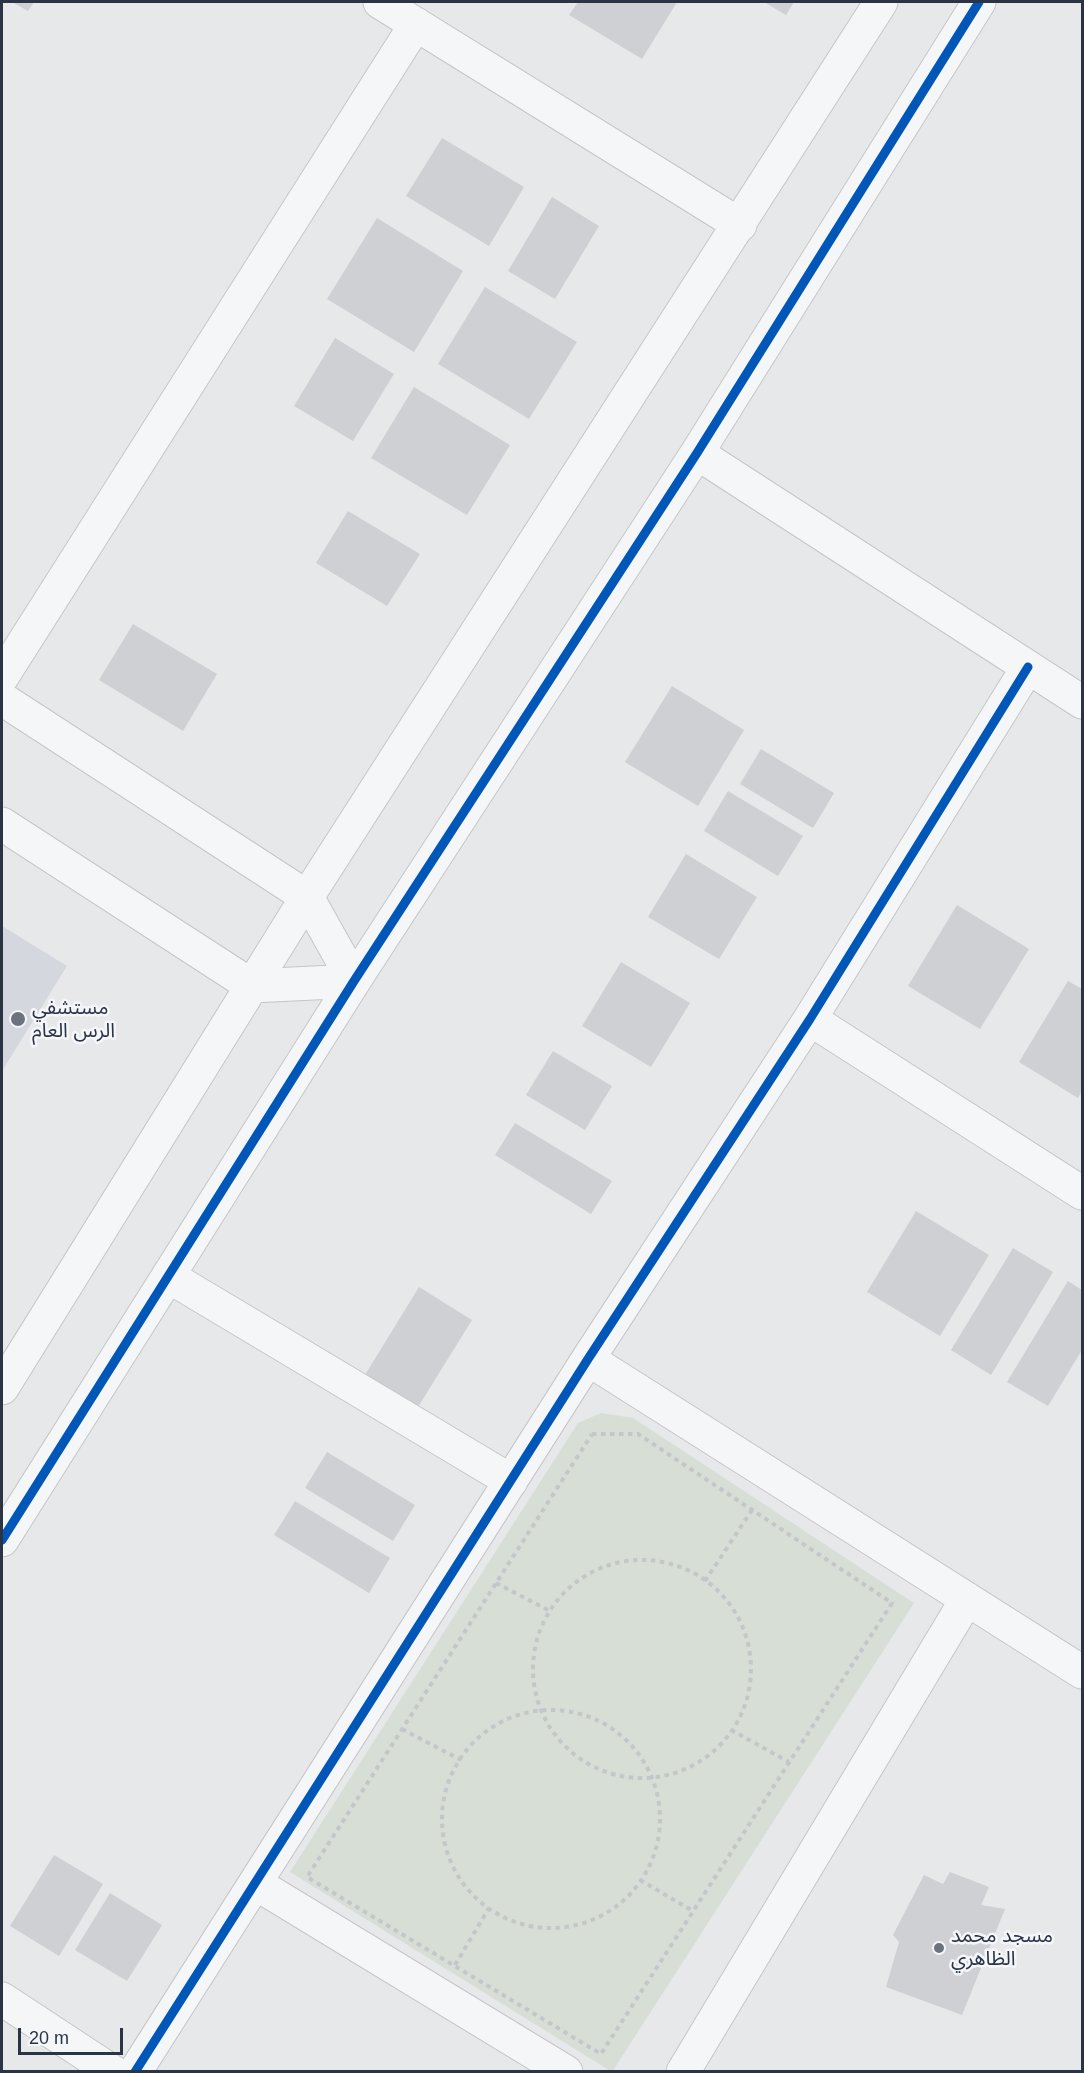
<!DOCTYPE html>
<meta charset="utf-8">
<style>
body{margin:0}
#map{position:relative;width:1084px;height:2073px;overflow:hidden;background:#e6e8ea;font-family:Helvetica,sans-serif}
canvas{display:block}
.frame{position:absolute;inset:0;border:3px solid #2b3445;pointer-events:none}
.scale{position:absolute;left:18px;top:2028px;width:105px;height:27px;box-sizing:border-box;border:3px solid #2b3445;border-top:0;padding-left:8px;font-size:18px;line-height:21px;white-space:nowrap;color:#2b3445;-webkit-text-stroke:4px #f4f6f9;paint-order:stroke}
</style>
<div id="map">
<canvas width="1084" height="2073"></canvas>
<div class="frame"></div>
<div class="scale">20 m</div>
</div>
<script>
const ctx = document.querySelector('canvas').getContext('2d');
ctx.lineJoin = 'round';
function paint(path, color) { ctx.fillStyle = color; ctx.fill(path, 'evenodd'); }
const poly = rows => new Path2D(rows.map(r => 'M' + r).join(''));
function strokePath(path, color, width, dash) { ctx.strokeStyle = color; ctx.lineWidth = width; ctx.lineCap = dash ? 'butt' : 'round'; ctx.setLineDash(dash || []); ctx.stroke(path); }
function write(font, color, halo, rows, align = 'center') {
  ctx.font = font + ' Helvetica,"Noto Sans Arabic",sans-serif'; ctx.lineWidth = 5; ctx.setLineDash([]); ctx.textBaseline = 'middle'; ctx.strokeStyle = halo; ctx.fillStyle = color; for (const [text, x, y, turn = 0] of rows) {
    ctx.save(); ctx.translate(x, y); ctx.rotate((+turn || 0) * Math.PI / 180); ctx.textAlign = isNaN(turn) ? turn : align; if (halo) ctx.strokeText(text, 0, 0); ctx.fillText(text, 0, 0); ctx.restore();
  }
}
const built = poly([
 [2,926,67,966,2,1071]
]);
const green = poly([
 [601,1413,633,1418,914,1603,612,2072,290,1872,578,1423]
]);
const building = poly([
 [12,2,34,2,28,11],
 [578,2,677,2,642,59,569,15],
 [764,2,794,2,786,15],
 [442,138,524,187,489,246,406,196],
 [552,197,599,226,555,299,508,271],
 [377,218,463,271,414,352,327,299],
 [485,287,577,342,529,419,438,364],
 [335,338,394,374,353,441,294,406],
 [414,387,510,445,467,515,371,458],
 [348,511,420,554,387,606,316,563],
 [133,624,217,674,183,731,99,680],
 [672,686,744,730,698,806,625,762],
 [761,749,834,793,813,828,740,784],
 [728,791,803,836,778,876,704,831],
 [686,854,757,897,719,959,648,917],
 [957,905,1029,949,980,1029,908,986],
 [621,962,690,1003,651,1067,582,1026],
 [1068,981,1082,989,1082,1090,1078,1098,1019,1062],
 [553,1051,612,1086,585,1130,526,1095],
 [515,1123,612,1181,591,1214,495,1155],
 [916,1211,989,1255,940,1336,867,1292],
 [1013,1248,1053,1272,991,1375,951,1350],
 [1068,1281,1082,1290,1082,1350,1048,1406,1007,1382],
 [419,1287,472,1320,413,1415,360,1383],
 [327,1452,415,1505,393,1541,305,1488],
 [295,1501,390,1558,369,1593,274,1535],
 [54,1855,103,1884,59,1956,10,1926],
 [950,1872,989,1887,981,1905,1005,1909,962,2015,886,1987,899,1942,893,1935,924,1875,943,1884],
 [110,1893,162,1925,127,1981,75,1950]
]);
const path = poly([
 [592,1434,638,1434,892,1603,601,2054,307,1877,592,1434],
 '533 1669a109 109 0 1 1 218 0a109 109 0 1 1-218 0Z',
 [705,1581,752,1510],
 [496,1583,550,1611],
 '442 1819a109 109 0 1 1 218 0a109 109 0 1 1-218 0Z',
 [402,1729,461,1760],
 [731,1730,789,1762],
 [640,1880,693,1911],
 [455,1965,489,1908]
]);
const minor = poly([
 [380,2,740,225],
 [697,453,1082,702],
 [2,677,416,24],
 [2,699,307,897,354,981,252,986,2,824],
 [810,1019,1082,1193],
 [168,1276,511,1481],
 [588,1359,1082,1672],
 [2,1388,307,897,881,2],
 [2,1540,354,981,697,453,979,2],
 [255,1883,566,2072],
 [2,1999,113,2072],
 [135,2072,588,1359,810,1019,1028,667],
 [683,2072,967,1599]
]);
const cycleway = poly([
 [2,1540,354,981,697,453,979,2],
 [135,2072,588,1359,810,1019,1028,667]
]);
const markers = [
 [18,1019,8,"#6c737f"],
 [939,1948,6,"#6c737f"]
];
const poiNames = [
 ["مستشفي",32,1008],
 ["الرس العام",32,1031],
 ["مسجد محمد",951,1936],
 ["الظاهري",951,1959]
];
paint(built, '#d4d7dd');
paint(green, '#d6ded6');
paint(building, '#ced0d3');
strokePath(minor, '#c4c6c8', 35);
strokePath(path, '#c5c6ca', 4, [4.5, 4.5]);
strokePath(minor, '#f5f6f7', 33);
strokePath(cycleway, '#0057b8', 9);
for (const [x, y, r, color] of markers) { const dot = new Path2D(); dot.arc(x, y, r, 0, 2 * Math.PI); ctx.fillStyle = color; ctx.fill(dot); strokePath(dot, '#f4f6f9', 2); }
write('20px', '#2b3445', '#f4f6f9', poiNames, 'left');
</script>
